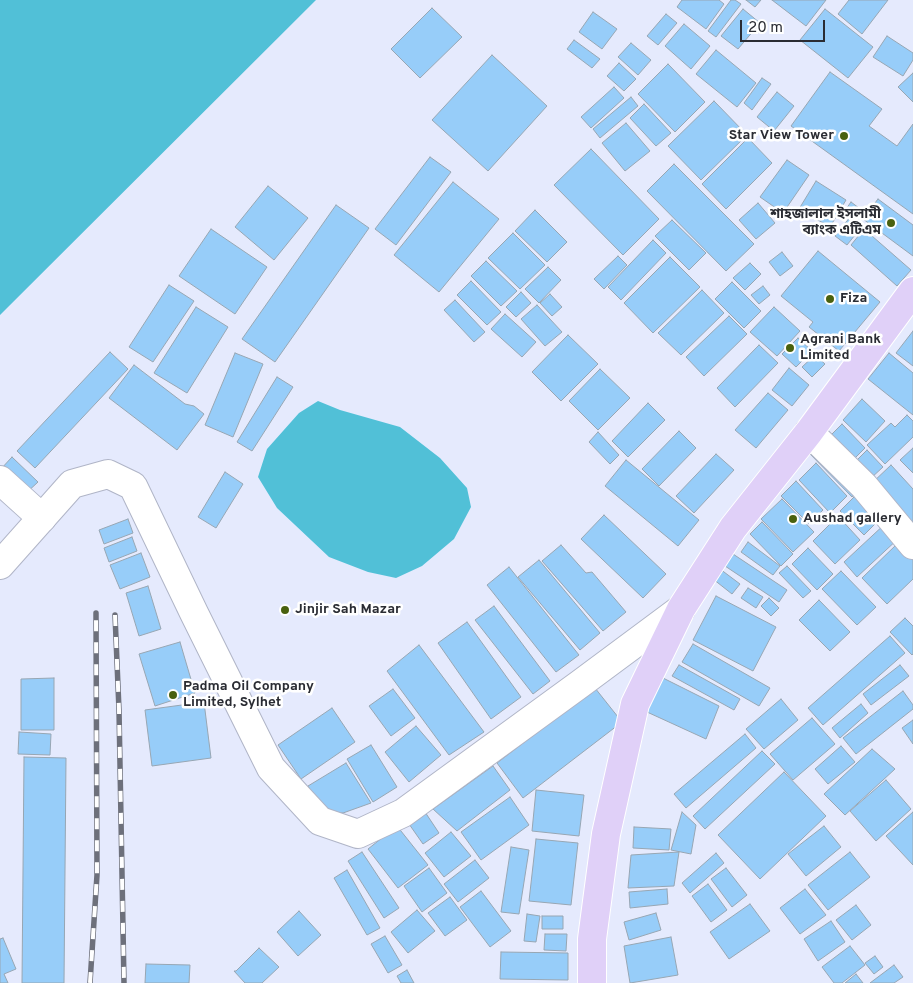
<!DOCTYPE html>
<meta charset="utf-8">
<style>
body{margin:0}
#map{position:relative;width:913px;height:983px;overflow:hidden;background:#e5eafd;font-family:Overpass,sans-serif}
canvas{display:block}
.scale{position:absolute;left:740px;top:20px;width:85px;height:22px;box-sizing:border-box;border:2px solid #2a2c33;border-top:0;padding-left:6px;font-size:15px;line-height:18px;white-space:nowrap;color:#2a2c33;-webkit-text-stroke:4px #fff;paint-order:stroke}
</style>
<div id="map">
<canvas width="913" height="983"></canvas>
<div class="scale">20 m</div>
</div>
<script>
const ctx = document.querySelector('canvas').getContext('2d');
ctx.lineJoin = 'round';
function paint(path, color) { ctx.fillStyle = color; ctx.fill(path, 'evenodd'); }
const poly = rows => new Path2D(rows.map(r => 'M' + r).join(''));
function strokePath(path, color, width, dash) { ctx.strokeStyle = color; ctx.lineWidth = width; ctx.lineCap = dash ? 'butt' : 'round'; ctx.setLineDash(dash || []); ctx.stroke(path); }
function write(font, color, halo, rows, align = 'center') {
  ctx.font = font + ' Overpass,"Noto Sans Bengali",sans-serif'; ctx.lineWidth = 5; ctx.setLineDash([]); ctx.textBaseline = 'middle'; ctx.strokeStyle = halo; ctx.fillStyle = color; for (const [text, x, y, turn = 0] of rows) {
    ctx.save(); ctx.translate(x, y); ctx.rotate((+turn || 0) * Math.PI / 180); ctx.textAlign = isNaN(turn) ? turn : align; if (halo) ctx.strokeText(text, 0, 0); ctx.fillText(text, 0, 0); ctx.restore();
  }
}
const water = poly([
 [0,0,316,0,0,315],
 [318,401,340,410,400,427,440,458,467,488,471,507,454,539,422,566,396,578,368,572,329,557,277,508,258,477,267,449,299,413]
]);
const building = poly([
 [682,0,719,0,724,4,706,29,677,7,682,0],
 [731,0,735,0,741,4,716,37,708,31,731,0],
 [746,0,761,0,755,7,746,0],
 [772,0,826,0,806,26,772,0],
 [849,0,888,0,862,34,838,14,849,0],
 [432,8,462,37,420,78,391,49,432,8],
 [743,9,760,23,738,49,721,36,743,9],
 [825,9,873,47,848,78,800,40,825,9],
 [593,12,617,29,602,49,579,32,593,12],
 [666,14,677,23,658,45,647,36,666,14],
 [684,24,710,46,691,69,665,46,684,24],
 [887,36,913,53,913,60,903,76,873,57,887,36],
 [574,40,600,59,592,68,567,49,574,40],
 [631,43,651,60,638,75,618,57,631,43],
 [716,50,756,83,737,107,696,74,716,50],
 [492,55,547,106,488,171,432,120,492,55],
 [619,63,636,79,624,91,607,76,619,63],
 [668,64,705,102,675,132,638,94,668,64],
 [830,72,882,109,869,126,897,146,913,124,913,214,791,126,830,72],
 [913,73,913,102,898,87,913,73],
 [762,78,771,84,752,110,744,103,762,78],
 [614,87,624,98,591,128,581,117,614,87],
 [777,92,794,106,774,131,757,117,777,92],
 [631,97,638,106,600,138,593,129,631,97],
 [714,101,747,135,701,180,668,146,714,101],
 [644,104,671,133,656,146,630,118,644,104],
 [626,123,650,151,625,171,602,143,626,123],
 [748,138,772,163,726,209,702,184,748,138],
 [591,149,659,219,623,255,554,185,591,149],
 [430,157,451,172,396,245,375,229,430,157],
 [787,160,809,175,783,213,760,197,787,160],
 [674,164,754,244,726,271,647,191,674,164],
 [816,181,846,200,830,227,799,209,816,181],
 [453,182,499,219,439,292,394,255,453,182],
 [268,186,308,218,274,260,235,227,268,186],
 [878,199,913,225,913,256,863,219,878,199],
 [851,202,863,211,858,218,846,209,851,202],
 [758,203,775,223,756,239,739,220,758,203],
 [336,205,369,228,275,362,242,339,336,205],
 [535,210,567,242,547,262,515,231,535,210],
 [851,216,863,225,847,245,835,236,851,216],
 [672,220,706,253,689,270,655,236,672,220],
 [211,229,267,267,235,314,179,276,211,229],
 [864,229,911,270,897,286,851,245,864,229],
 [513,233,545,265,520,289,488,258,513,233],
 [653,240,666,253,621,300,608,287,653,240],
 [818,251,880,302,839,351,809,327,813,322,781,296,818,251],
 [782,252,793,266,780,276,769,262,782,252],
 [618,256,627,265,604,289,594,279,618,256],
 [670,257,700,287,653,333,624,303,670,257],
 [486,261,517,291,501,306,471,276,486,261],
 [750,263,761,274,745,290,733,278,750,263],
 [548,267,561,280,539,303,525,289,548,267],
 [471,281,501,312,487,325,457,295,471,281],
 [732,282,761,311,744,328,715,299,732,282],
 [169,285,194,301,153,362,129,347,169,285],
 [763,286,770,295,759,304,751,295,763,286],
 [702,290,724,313,681,355,658,333,702,290],
 [521,292,531,303,516,317,506,307,521,292],
 [550,294,562,307,552,316,540,303,550,294],
 [455,300,485,332,474,342,444,310,455,300],
 [537,305,562,332,545,346,521,319,537,305],
 [196,307,228,327,187,393,154,373,196,307],
 [774,307,800,331,777,356,750,332,774,307],
 [505,314,536,342,522,357,491,329,505,314],
 [729,316,747,334,704,376,686,357,729,316],
 [913,331,913,366,896,353,913,331],
 [568,335,598,364,561,401,532,372,568,335],
 [798,338,812,351,796,367,782,354,798,338],
 [759,345,778,363,735,407,717,388,759,345],
 [110,352,128,369,35,468,17,451,110,352],
 [235,353,263,364,233,437,205,425,235,353],
 [889,353,913,373,913,415,868,379,889,353],
 [815,355,825,364,812,377,802,367,815,355],
 [134,365,185,404,194,406,204,414,177,450,109,398,134,365],
 [789,368,809,385,792,406,772,390,789,368],
 [600,369,630,398,598,430,569,401,600,369],
 [277,377,293,387,252,451,237,442,277,377],
 [768,393,788,410,756,448,735,430,768,393],
 [862,399,885,421,866,442,843,420,862,399],
 [648,403,665,420,628,457,612,441,648,403],
 [907,415,913,421,913,437,885,464,867,445,891,423,895,427,907,415],
 [842,424,865,448,850,463,827,439,842,424],
 [679,431,696,448,659,486,642,469,679,431],
 [598,432,619,455,610,464,589,442,598,432],
 [818,446,859,489,852,497,810,454,818,446],
 [913,448,913,473,900,460,913,448],
 [867,450,883,467,870,479,854,463,867,450],
 [716,454,734,470,694,513,676,496,716,454],
 [12,457,38,482,24,495,0,470,12,457],
 [626,460,699,520,678,546,605,486,626,460],
 [816,463,847,496,830,513,799,480,816,463],
 [891,465,913,489,913,521,910,524,871,484,891,465],
 [225,472,243,484,216,528,198,517,225,472],
 [796,481,823,510,809,524,781,496,796,481],
 [859,492,883,516,864,535,840,511,859,492],
 [782,499,814,532,793,552,761,519,782,499],
 [604,515,666,574,643,598,581,539,604,515],
 [838,516,860,540,835,564,813,541,838,516],
 [128,519,133,533,104,544,99,530,128,519],
 [762,522,793,554,781,566,750,534,762,522],
 [886,523,899,538,857,577,844,562,886,523],
 [132,537,137,551,109,562,104,548,132,537],
 [748,542,780,566,773,575,741,552,748,542],
 [897,544,913,560,913,579,887,604,862,578,897,544],
 [561,545,586,573,592,572,626,612,603,631,542,561,561,545],
 [808,548,833,574,817,590,792,564,808,548],
 [141,553,150,577,120,589,110,565,141,553],
 [733,554,787,590,779,602,725,566,733,554],
 [539,560,600,633,580,650,518,577,539,560],
 [787,566,811,591,803,598,779,573,787,566],
 [509,567,579,655,556,672,487,585,509,567],
 [720,569,740,584,732,594,713,579,720,569],
 [841,571,876,607,857,625,822,589,841,571],
 [148,586,161,629,139,636,126,593,148,586],
 [748,588,763,597,756,608,741,598,748,588],
 [716,596,776,627,753,671,693,640,716,596],
 [769,598,779,608,771,616,761,606,769,598],
 [819,600,850,632,830,651,799,620,819,600],
 [494,606,550,681,533,694,475,620,494,606],
 [905,618,913,626,913,654,912,655,890,632,905,618],
 [467,622,521,697,491,719,438,643,467,622],
 [890,636,905,653,823,725,808,708,890,636],
 [180,642,195,693,155,706,139,654,180,642],
 [693,644,770,688,759,706,682,662,693,644],
 [419,645,484,732,449,755,387,671,419,645],
 [679,665,740,699,734,710,672,676,679,665],
 [900,665,909,676,871,705,863,694,900,665],
 [655,674,719,706,706,739,647,712,655,674],
 [54,678,54,730,21,730,21,679,54,678],
 [595,688,622,722,523,798,497,763,595,688],
 [393,689,415,718,391,736,369,706,393,689],
 [903,691,913,705,913,709,856,754,843,738,903,691],
 [781,699,798,720,764,749,746,729,781,699],
 [204,702,211,758,152,766,145,710,204,702],
 [861,704,868,713,840,738,832,728,861,704],
 [332,708,355,742,301,779,278,745,332,708],
 [812,718,835,744,793,780,770,754,812,718],
 [913,720,913,744,902,728,913,720],
 [416,726,441,755,409,782,385,752,416,726],
 [19,732,51,734,50,755,18,754,19,732],
 [745,734,756,748,686,808,674,794,745,734],
 [371,745,397,787,373,802,347,759,371,745],
 [841,746,855,762,828,784,815,769,841,746],
 [872,749,895,769,845,815,824,794,872,749],
 [762,751,775,764,705,829,693,816,762,751],
 [24,757,66,758,64,983,22,983,24,757],
 [346,763,371,803,343,813,321,811,308,786,346,763],
 [493,766,510,790,457,831,433,809,493,766],
 [784,772,826,816,760,879,718,835,784,772],
 [886,780,911,809,876,841,850,811,886,780],
 [536,790,584,795,579,836,532,831,536,790],
 [510,797,529,825,481,860,461,832,510,797],
 [425,812,439,833,423,844,409,824,425,812],
 [682,812,696,825,691,854,671,850,682,812],
 [913,812,913,865,886,836,913,812],
 [397,826,428,865,398,888,368,849,397,826],
 [824,826,841,847,806,876,788,854,824,826],
 [634,827,671,829,669,850,633,848,634,827],
 [451,832,471,856,444,877,425,853,451,832],
 [536,839,578,843,571,905,529,901,536,839],
 [511,847,529,850,519,914,501,912,511,847],
 [362,852,399,908,384,918,348,861,362,852],
 [679,852,674,886,628,888,631,855,679,852],
 [850,852,870,877,828,910,808,885,850,852],
 [716,853,724,863,690,893,682,883,716,853],
 [475,860,489,878,458,902,444,884,475,860],
 [429,868,447,893,422,912,404,886,429,868],
 [726,868,747,895,732,907,711,879,726,868],
 [347,870,380,928,367,935,334,878,347,870],
 [708,884,727,910,711,922,692,896,708,884],
 [667,889,668,904,630,908,629,892,667,889],
 [805,889,826,915,800,934,780,908,805,889],
 [481,891,511,931,490,947,460,907,481,891],
 [450,897,467,920,445,936,428,913,450,897],
 [750,904,770,931,729,959,710,932,750,904],
 [856,905,871,925,852,940,836,920,856,905],
 [417,910,435,931,408,953,391,932,417,910],
 [299,911,321,935,298,956,277,932,299,911],
 [656,913,661,930,629,940,624,922,656,913],
 [527,914,540,916,536,942,524,941,527,914],
 [542,916,563,916,563,929,542,929,542,916],
 [831,921,845,942,818,961,804,939,831,921],
 [545,934,567,934,566,951,544,950,545,934],
 [385,936,402,965,388,973,371,944,385,936],
 [671,937,678,975,630,983,624,946,671,937],
 [3,938,16,969,4,974,8,983,0,983,0,939,3,938],
 [850,946,865,965,842,983,834,983,822,967,850,946],
 [259,948,279,967,262,983,245,983,234,971,236,971,259,948],
 [501,952,568,953,568,980,500,979,501,952],
 [875,956,883,967,874,974,865,963,875,956],
 [146,964,190,965,189,983,145,983,146,964],
 [894,965,903,977,894,983,870,983,894,965],
 [407,970,414,983,401,983,397,976,407,970],
 [856,974,863,983,845,983,856,974]
]);
const minor = poly([
 [809,432,864,486,913,545],
 [0,480,42,518]
]);
const tertiary = poly([
 [0,565,72,484,108,474,133,486,194,613,271,768,320,821,358,834,403,813,580,684,681,609]
]);
const trunk = poly([
 [592,983,592,939,606,834,635,704,681,609,733,528,809,432,913,291]
]);
const rail = poly([
 [115,615,119,710,124,983],
 [90,983,97,875,96,613]
]);
const markers = [
 [844,136,5,"#49610f"],
 [891,223,5,"#49610f"],
 [830,299,5,"#49610f"],
 [790,348,5,"#49610f"],
 [793,519,5,"#49610f"],
 [285,610,5,"#49610f"],
 [173,695,5,"#49610f"]
];
const poiNames = [
 ["Star View Tower",834,136,"right"],
 ["শাহজালাল ইসলামী",881,215,"right"],
 ["ব্যাংক এটিএম",881,231,"right"],
 ["Fiza",840,299],
 ["Agrani Bank",800,340],
 ["Limited",800,356],
 ["Aushad gallery",803,519],
 ["Jinjir Sah Mazar",295,610],
 ["Padma Oil Company",183,687],
 ["Limited, Sylhet",183,703]
];
paint(water, '#51c0d7');
paint(building, '#97cdf9');
strokePath(building, '#97a6b3', 1);
strokePath(minor, '#b0b5c7', 30);
strokePath(tertiary, '#b0b5c7', 30);
strokePath(trunk, '#fff', 30);
strokePath(minor, '#fff', 28);
strokePath(tertiary, '#fff', 28);
strokePath(trunk, '#e0d0f8', 28);
strokePath(rail, '#6d707b', 5.5);
strokePath(rail, '#fff', 4, [11]);
for (const [x, y, r, color] of markers) { const dot = new Path2D(); dot.arc(x, y, r, 0, 2 * Math.PI); ctx.fillStyle = color; ctx.fill(dot); strokePath(dot, '#fff', 2); }
write('bold 14px', '#2a2c33', '#fff', poiNames, 'left');
</script>
